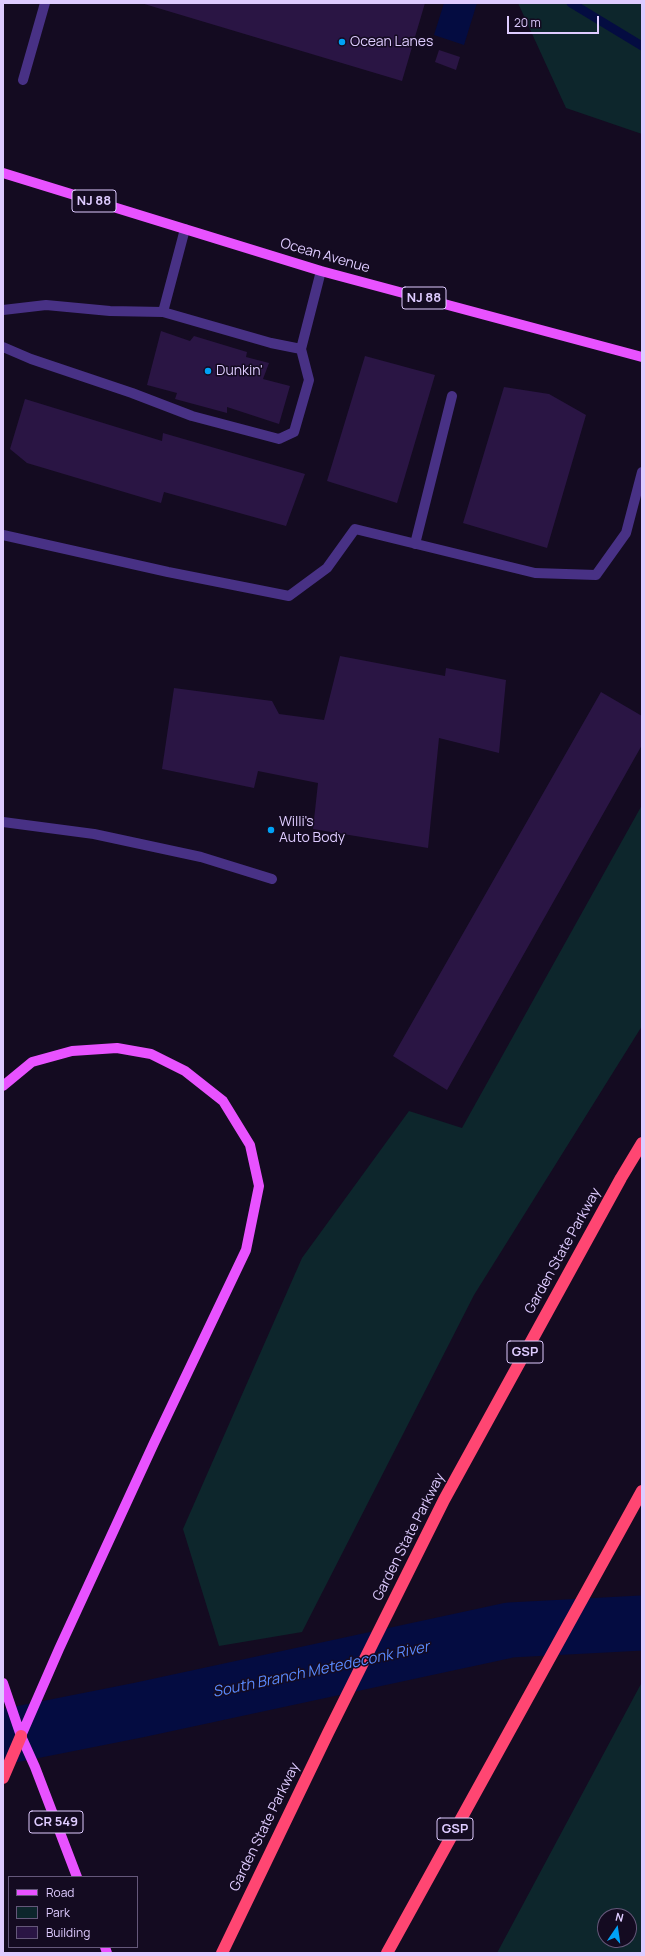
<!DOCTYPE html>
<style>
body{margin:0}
#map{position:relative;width:645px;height:1956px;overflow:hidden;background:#140b21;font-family:Manrope,sans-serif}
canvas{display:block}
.frame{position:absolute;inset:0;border:4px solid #decbff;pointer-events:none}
.legend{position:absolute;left:8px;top:1876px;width:130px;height:72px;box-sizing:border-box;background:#140b21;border:1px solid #65587a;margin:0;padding:5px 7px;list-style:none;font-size:12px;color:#decbff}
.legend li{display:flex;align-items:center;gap:8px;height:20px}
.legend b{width:20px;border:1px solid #65587a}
.north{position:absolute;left:597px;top:1908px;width:40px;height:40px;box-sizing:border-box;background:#140b21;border:1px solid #65587a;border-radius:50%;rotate:13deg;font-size:11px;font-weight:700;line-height:16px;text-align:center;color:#decbff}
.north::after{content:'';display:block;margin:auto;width:14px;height:18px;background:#00a2f6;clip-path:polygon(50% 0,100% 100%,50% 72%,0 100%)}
.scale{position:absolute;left:507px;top:16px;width:92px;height:18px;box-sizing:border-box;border:2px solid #decbff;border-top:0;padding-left:5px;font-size:12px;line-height:14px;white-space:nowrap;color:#decbff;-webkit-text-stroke:3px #140b21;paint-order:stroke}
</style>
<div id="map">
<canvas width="645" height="1956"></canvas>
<div class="frame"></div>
<ul class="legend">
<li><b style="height:5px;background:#e852ff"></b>Road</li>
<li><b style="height:11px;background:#0d262c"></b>Park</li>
<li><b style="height:11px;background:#2a1544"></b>Building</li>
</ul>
<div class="north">N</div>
<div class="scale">20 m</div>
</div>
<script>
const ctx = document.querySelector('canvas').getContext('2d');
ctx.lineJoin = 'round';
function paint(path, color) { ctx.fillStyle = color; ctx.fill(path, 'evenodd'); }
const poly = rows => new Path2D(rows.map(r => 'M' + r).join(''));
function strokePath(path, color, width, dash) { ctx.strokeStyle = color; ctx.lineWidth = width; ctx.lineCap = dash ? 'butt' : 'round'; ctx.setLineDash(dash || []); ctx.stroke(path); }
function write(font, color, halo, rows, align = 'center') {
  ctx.font = font + ' Manrope,sans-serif'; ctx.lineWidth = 3; ctx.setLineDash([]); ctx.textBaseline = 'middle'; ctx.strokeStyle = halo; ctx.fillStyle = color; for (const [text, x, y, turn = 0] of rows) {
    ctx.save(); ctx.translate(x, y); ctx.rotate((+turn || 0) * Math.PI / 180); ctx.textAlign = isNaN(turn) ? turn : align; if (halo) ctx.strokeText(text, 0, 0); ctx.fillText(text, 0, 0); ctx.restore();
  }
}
const green = poly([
 [518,3,642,3,642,134,566,108],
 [642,805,642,1026,474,1295,302,1632,219,1646,183,1529,302,1258,409,1111,462,1128],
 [642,1682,642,1953,497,1953],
 [605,1916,629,1916,629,1940,605,1940]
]);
const water = poly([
 [444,3,477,3,464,45,434,35]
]);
const stream = poly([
 [571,3,642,46]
]);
const river = poly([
 [3,1737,139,1710,510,1630,642,1623]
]);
const building = poly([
 [141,3,425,3,402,81],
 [439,50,460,57,456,70,435,62],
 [161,331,190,341,194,336,247,352,246,357,269,363,263,379,290,386,279,424,227,407,227,413,175,399,177,393,147,385],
 [365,356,435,375,397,503,327,481],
 [504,387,549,394,586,415,547,548,463,523],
 [25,399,162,441,163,433,305,474,286,526,164,492,161,503,27,463,10,449],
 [340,656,445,676,446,668,506,680,499,753,439,738,428,848,313,829,318,783,258,771,254,788,162,769,174,688,272,701,279,714,324,720],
 [601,692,642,716,642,745,447,1090,393,1056]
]);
const lane = poly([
 [23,80,45,3],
 [3,310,46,305,110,311,163,312,271,343,301,349],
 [163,312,185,229],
 [3,347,31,359,132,393,192,416,279,439,294,432,309,380,301,349,321,271],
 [3,535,168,572,289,596,327,568,355,529,535,573,596,575,626,533,642,472],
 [415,544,452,396],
 [3,822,94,834,201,857,272,879]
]);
const primary = poly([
 [3,173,321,271,642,357],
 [3,1086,32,1062,72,1051,117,1048,151,1054,185,1071,223,1101,250,1145,259,1186,246,1250,154,1443,59,1649,21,1736],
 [3,1683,21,1736,35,1767,77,1877],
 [105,1947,107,1953]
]);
const highway = poly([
 [3,1778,21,1736],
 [222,1953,328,1733,444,1500,621,1178,642,1143],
 [387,1953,642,1491]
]);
const markers = [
 [342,42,4,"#00a2f6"],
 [208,371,4,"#00a2f6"],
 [271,830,4,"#00a2f6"]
];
const shields = [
 [94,201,44],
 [424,298,44],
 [525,1352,36],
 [56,1822,54],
 [455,1829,36]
];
const shieldNames = [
 ["NJ 88",94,201],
 ["NJ 88",424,298],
 ["GSP",525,1352],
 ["CR 549",56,1822],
 ["GSP",455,1829]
];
const poiNames = [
 ["Ocean Lanes",350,42],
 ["Dunkin'",216,371],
 ["Willi's",279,822],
 ["Auto Body",279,838]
];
const streetNames = [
 ["Ocean Avenue",325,256,16],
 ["Garden State Parkway",563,1251,-61],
 ["Garden State Parkway",409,1537,-63],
 ["Garden State Parkway",265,1827,-64]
];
const waterNames = [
 ["South Branch Metedeconk River",321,1670,-12]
];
paint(green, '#0d262c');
paint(water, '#040c41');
strokePath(stream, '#040c41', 9);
strokePath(river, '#040c41', 55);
paint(building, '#2a1544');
strokePath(lane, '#483185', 10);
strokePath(primary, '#e852ff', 10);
strokePath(highway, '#ff4672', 12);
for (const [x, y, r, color] of markers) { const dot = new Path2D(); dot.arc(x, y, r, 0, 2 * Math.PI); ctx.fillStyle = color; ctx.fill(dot); strokePath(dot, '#140b21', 1.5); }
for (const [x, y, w] of shields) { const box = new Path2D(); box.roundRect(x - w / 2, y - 11, w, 22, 3); ctx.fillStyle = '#140b21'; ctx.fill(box); strokePath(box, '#decbff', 1); }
write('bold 13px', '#decbff', null, shieldNames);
write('14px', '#decbff', '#140b21', poiNames, 'left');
write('14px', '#decbff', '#140b21', streetNames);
write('italic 15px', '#598aff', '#140b21', waterNames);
</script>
